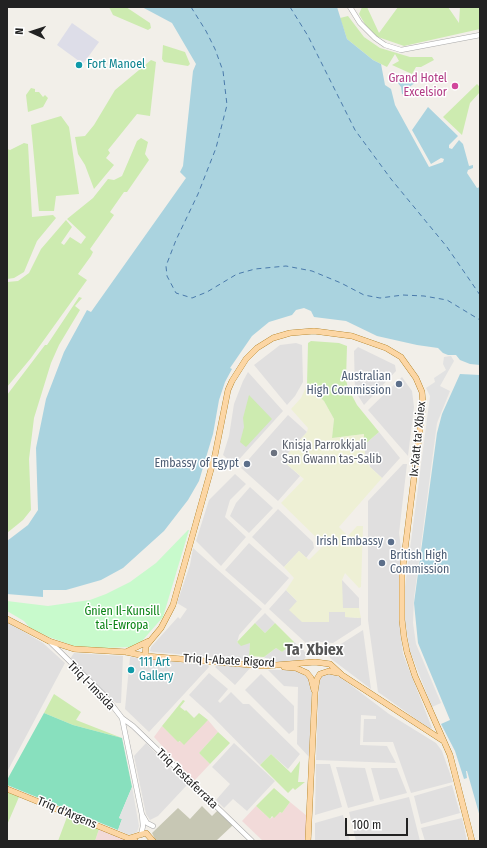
<!DOCTYPE html>
<meta charset="utf-8">
<style>
body{margin:0}
#map{position:relative;width:487px;height:848px;overflow:hidden;background:#f2efe9;font-family:"Fira Sans Condensed",sans-serif}
canvas{display:block}
.frame{position:absolute;inset:0;border:8px solid #222;pointer-events:none}
.north{position:absolute;left:12px;top:12px;width:40px;height:40px;-webkit-text-stroke:3px #fff;paint-order:stroke;rotate:273deg;font-size:11px;font-weight:700;line-height:16px;text-align:center;color:#222}
.north::after{content:'';display:block;margin:auto;width:14px;height:18px;background:#222;clip-path:polygon(50% 0,100% 100%,50% 72%,0 100%)}
.scale{position:absolute;left:345px;top:818px;width:63px;height:18px;box-sizing:border-box;border:2px solid #222;border-top:0;padding-left:5px;font-size:12px;line-height:14px;white-space:nowrap;color:#222;-webkit-text-stroke:3px #fff;paint-order:stroke}
</style>
<div id="map">
<canvas width="487" height="848"></canvas>
<div class="frame"></div>
<div class="north">N</div>
<div class="scale">100 m</div>
</div>
<script>
const ctx = document.querySelector('canvas').getContext('2d');
ctx.lineJoin = 'round';
function paint(path, color) { ctx.fillStyle = color; ctx.fill(path, 'evenodd'); }
const poly = rows => new Path2D(rows.map(r => 'M' + r).join(''));
function strokePath(path, color, width, dash) { ctx.strokeStyle = color; ctx.lineWidth = width; ctx.lineCap = dash ? 'butt' : 'round'; ctx.setLineDash(dash || []); ctx.stroke(path); }
function write(font, color, halo, rows, align = 'center') {
  ctx.font = font + ' "Fira Sans Condensed",sans-serif'; ctx.lineWidth = 3; ctx.setLineDash([]); ctx.textBaseline = 'middle'; ctx.strokeStyle = halo; ctx.fillStyle = color; for (const [text, x, y, turn = 0] of rows) {
    ctx.save(); ctx.translate(x, y); ctx.rotate((+turn || 0) * Math.PI / 180); ctx.textAlign = isNaN(turn) ? turn : align; if (halo) ctx.strokeText(text, 0, 0); ctx.fillText(text, 0, 0); ctx.restore();
  }
}
const residential = poly([
 [296,343,302,345,303,382,295,396,287,405,254,365,280,345],
 [358,347,395,365,396,371,364,405,355,391,354,351],
 [248,372,283,411,234,465,223,455,229,436,234,404,243,381],
 [402,377,412,391,414,407,408,456,368,410],
 [288,415,307,432,282,460,300,476,278,501,241,468],
 [379,432,400,458,382,478,370,467,365,454,364,445],
 [403,464,407,464,399,533,402,556,399,621,403,654,432,728,430,729,378,692,368,620,368,501],
 [235,474,246,484,230,500,225,517,246,537,221,566,196,541,209,500],
 [250,487,273,508,249,533,230,516,236,503],
 [278,509,313,542,314,548,306,558,299,551,284,567,252,537],
 [249,543,289,578,265,605,225,570],
 [193,548,262,609,239,635,237,643,250,643,249,660,153,652,150,651,151,647,178,617,180,619,187,609,177,603,190,565],
 [342,580,359,598,359,608,342,608],
 [286,590,297,601,329,622,329,612,346,612,346,617,361,618,361,625,333,643,310,641,307,644,269,609],
 [265,613,275,623,265,633,255,623],
 [7,622,43,643,65,663,7,772],
 [363,630,371,689,330,658,330,651],
 [294,642,302,648,307,655,303,661,271,663,264,657,276,648,282,652],
 [74,653,123,656,121,703,116,703,70,659],
 [130,657,208,665,209,667,149,732,125,709],
 [218,664,251,667,235,685,215,667],
 [268,670,295,670,309,678,312,690,309,757,297,744,298,687,284,686],
 [209,673,228,689,218,701,220,703,231,692,243,704,249,704,300,754,288,769,271,754,260,765,211,715,189,695],
 [329,673,340,677,389,714,436,743,442,751,453,782,411,793,393,742,363,742,364,719,376,719,376,716,361,715,360,745,387,746,396,763,316,760,319,678,323,674],
 [261,674,294,706,294,730,289,734,245,690],
 [146,743,187,785,158,816,150,820,146,814,134,756],
 [234,743,275,781,247,811,244,814,247,811,233,799,224,808,216,800,230,784,212,767],
 [316,764,330,764,342,807,315,815],
 [336,767,365,768,374,801,348,808],
 [371,768,397,768,407,793,380,800],
 [452,785,460,813,421,824,414,796],
 [409,797,420,841,356,841,349,812],
 [343,815,350,841,315,841,315,823],
 [462,818,467,841,425,841,421,828]
]);
const commercial = poly([
 [208,720,218,732,199,753,210,764,194,781,154,737,162,726,179,742],
 [290,802,307,816,305,841,263,841,242,821,256,806,270,819,280,812,282,813],
 [99,829,129,841,95,841]
]);
const construction = poly([
 [202,806,212,816,218,810,233,825,216,841,156,841,152,833,178,808,190,819]
]);
const farmland = poly([
 [307,385,324,401,334,419,332,438,364,434,365,454,370,467,382,478,339,527,348,536,357,526,363,526,361,587,359,588,345,573,342,580,343,608,359,608,361,618,345,617,345,612,329,612,329,622,302,622,289,610,297,601,286,590,294,578,284,567,299,551,309,560,324,545,281,503,304,479,282,460,307,432,308,428,291,409,301,398]
]);
const grass = poly([
 [109,7,126,7,150,23,151,28,148,30,113,15],
 [362,7,367,7,379,33,398,7,448,7,459,23,460,7,480,7,480,29,404,46,375,36,369,31,359,14],
 [348,16,364,37,380,48,410,57,432,57,434,60,421,67,416,67,412,74,392,65,399,61,395,54,387,67,373,60,347,39,340,18],
 [163,45,185,52,190,64,188,66,164,62,162,59],
 [151,60,156,62,150,116,137,114,108,150,110,153,106,158,114,165,94,189,85,165,78,154,75,137,85,136,94,125,115,90],
 [477,84,480,87,480,92,470,103,462,135,443,117],
 [31,88,35,89,35,92,39,92,43,97,45,95,48,98,43,107,28,112,26,95],
 [61,116,69,127,79,194,56,196,54,211,39,211,31,125],
 [141,138,148,142,145,154,149,160,127,192,124,192,110,212,114,215,90,249,93,252,91,256,78,274,87,280,31,358,7,387,7,282,18,281,29,273,41,249,66,220,72,227,61,243,64,245,70,237,81,244,86,237,67,219,93,198,108,179,114,180,122,176,137,141],
 [24,143,28,144,32,217,53,215,56,218,37,241,24,272,14,278,7,279,7,149,10,150],
 [79,297,82,298,75,306,80,310,59,345,51,363,34,418,29,459,31,510,23,520,7,533,7,395,45,345,47,345],
 [311,341,339,343,347,346,346,380,348,388,357,405,379,432,364,445,364,434,332,438,334,419,324,401,307,385,308,343],
 [249,395,272,419,246,447,240,442,244,427,243,418],
 [255,623,265,633,275,623,294,642,282,652,276,648,264,657,249,656,250,643,241,646,237,642],
 [54,694,81,712,76,720,122,738,73,725,44,713],
 [183,700,185,701,180,707,185,711,186,710,194,718,199,713,208,720,184,745,180,741,178,742,162,726],
 [218,732,230,743,210,764,199,753],
 [271,754,291,773,300,761,298,782,305,782,295,790,293,788,288,793,260,765],
 [274,788,290,802,282,813,280,812,274,818,272,816,270,819,256,806],
 [7,792,19,797,7,825],
 [67,817,99,829,95,841,58,841]
]);
const park = poly([
 [188,530,189,530,163,617,142,641,130,647,104,648,74,646,49,637,30,628,24,621,7,611,7,601,48,606,90,600,106,594,130,582,156,563]
]);
const pitch = poly([
 [44,713,73,725,122,738,132,787,119,818,122,819,118,830,7,785,7,780]
]);
const parking = poly([
 [451,356,454,361,440,386,450,391,437,423,414,598,413,623,416,644,441,703,432,707,410,651,405,621,405,587,430,396,426,388,435,382,434,378,446,370,443,364,444,357],
 [132,787,139,826,137,832,129,835,118,830,122,819,119,818]
]);
const plaza = poly([
 [72,23,99,42,83,64,57,45]
]);
const water = poly([
 [142,7,337,7,347,39,373,60,381,64,385,85,391,89,395,105,429,167,443,162,444,159,441,158,431,164,412,130,428,107,458,136,449,145,449,148,452,149,459,140,463,144,469,166,473,165,473,168,468,170,467,173,477,188,480,187,480,365,470,364,460,360,456,355,448,355,443,353,438,348,417,345,377,336,346,321,314,317,311,311,304,308,296,310,292,315,269,322,252,336,230,368,232,369,225,382,219,400,213,434,199,481,188,500,164,531,123,568,101,580,66,590,43,590,43,597,7,594,7,541,28,525,38,510,36,448,46,399,64,352,87,310,91,312,186,178,180,172,183,166,193,71,196,64,172,23],
 [399,76,405,76,416,82,408,88,409,94,407,95,402,94,401,87,397,82],
 [460,374,480,375,480,817,467,771,466,771,467,778,464,779,455,751,441,724,450,720,418,643,414,603,437,433,442,414]
]);
const ferry = poly([
 [191,7,206,31,215,49,223,71,227,105,216,148,198,194,176,240,166,266,167,276,176,293,192,298,207,292,237,274,255,269,286,266,312,271,341,283,364,295,380,298,403,295,424,296,447,300,480,320],
 [290,7,308,36,355,130,391,179,447,247,480,295]
]);
const minor = poly([
 [350,7,360,23,375,38,385,45,401,50,480,35],
 [49,641,105,696,122,718,142,815,143,826,141,835],
 [122,718,133,726,252,841],
 [143,816,147,823,153,826]
]);
const major = poly([
 [7,619,49,641,74,649,126,652,145,656,264,666,315,662,330,664,342,675,442,740],
 [126,652,149,641],
 [145,656,146,646,161,628,173,605,215,455,228,390,232,381,246,359,257,348,273,338,290,333,314,331,352,336,386,348,401,357,416,378,422,392,423,405,402,574,402,620,404,637,407,652,415,676,450,755,472,841],
 [284,667,296,668,307,673,311,678,314,690],
 [7,789,135,841],
 [130,838,146,833,153,841],
 [308,841,315,692,317,679,320,674,329,671,338,673]
]);
const markers = [
 [79,65,4,"#0f9aa8"],
 [455,86,4,"#d1479c"],
 [399,384,4,"#5c6f8a"],
 [274,453,4,"#6b7280"],
 [247,464,4,"#5c6f8a"],
 [391,542,4,"#5c6f8a"],
 [382,563,4,"#5c6f8a"],
 [131,670,4,"#0f9aa8"]
];
const cultureNames = [
 ["Fort Manoel",87,65],
 ["111 Art",139,663],
 ["Gallery",139,677]
];
const hotelNames = [
 ["Grand Hotel",447,79],
 ["Excelsior",447,93]
];
const serviceNames = [
 ["Australian",391,377],
 ["High Commission",391,391],
 ["Embassy of Egypt",239,464],
 ["Irish Embassy",383,542],
 ["British High",390,556,"left"],
 ["Commission",390,570,"left"]
];
const streetNames = [
 ["Ix-Xatt ta' Xbiex",418,439,-84],
 ["Triq l-Abate Rigord",229,661,3],
 ["Triq l-Imsida",91,686,46],
 ["Triq Testaferrata",187,779,44],
 ["Triq d'Argens",67,813,23]
];
const worshipNames = [
 ["Knisja Parrokkjali",282,446],
 ["San Ġwann tas-Salib",282,460]
];
const parkNames = [
 ["Ġnien Il-Kunsill",122,612],
 ["tal-Ewropa",122,626]
];
const districtNames = [
 ["Ta' Xbiex",314,651]
];
paint(residential, '#e0dfdf');
paint(commercial, '#f2dad9');
paint(construction, '#c7c7b4');
paint(farmland, '#eef0d5');
paint(grass, '#cdebb0');
paint(park, '#c8facc');
paint(pitch, '#88e0be');
paint(parking, '#e2e2e2');
paint(plaza, '#dddde8');
paint(water, '#aad3df');
strokePath(ferry, '#4a7aab', 1, [5, 4]);
strokePath(minor, '#a9a9a9', 5.5);
strokePath(major, '#a06b00', 6);
strokePath(minor, '#fff', 4.5);
strokePath(major, '#fcd6a4', 5.5);
for (const [x, y, r, color] of markers) { const dot = new Path2D(); dot.arc(x, y, r, 0, 2 * Math.PI); ctx.fillStyle = color; ctx.fill(dot); strokePath(dot, '#fff', 1.5); }
write('12px', '#0d838f', '#fff', cultureNames, 'left');
write('12px', '#b23c85', '#fff', hotelNames, 'right');
write('12px', '#4e5e75', '#fff', serviceNames, 'right');
write('12px', '#222', '#fff', streetNames);
write('12px', '#5b616d', '#fff', worshipNames, 'left');
write('12px', '#0c8416', '#fff', parkNames);
write('bold 16px', '#555', '#fff', districtNames);
</script>
